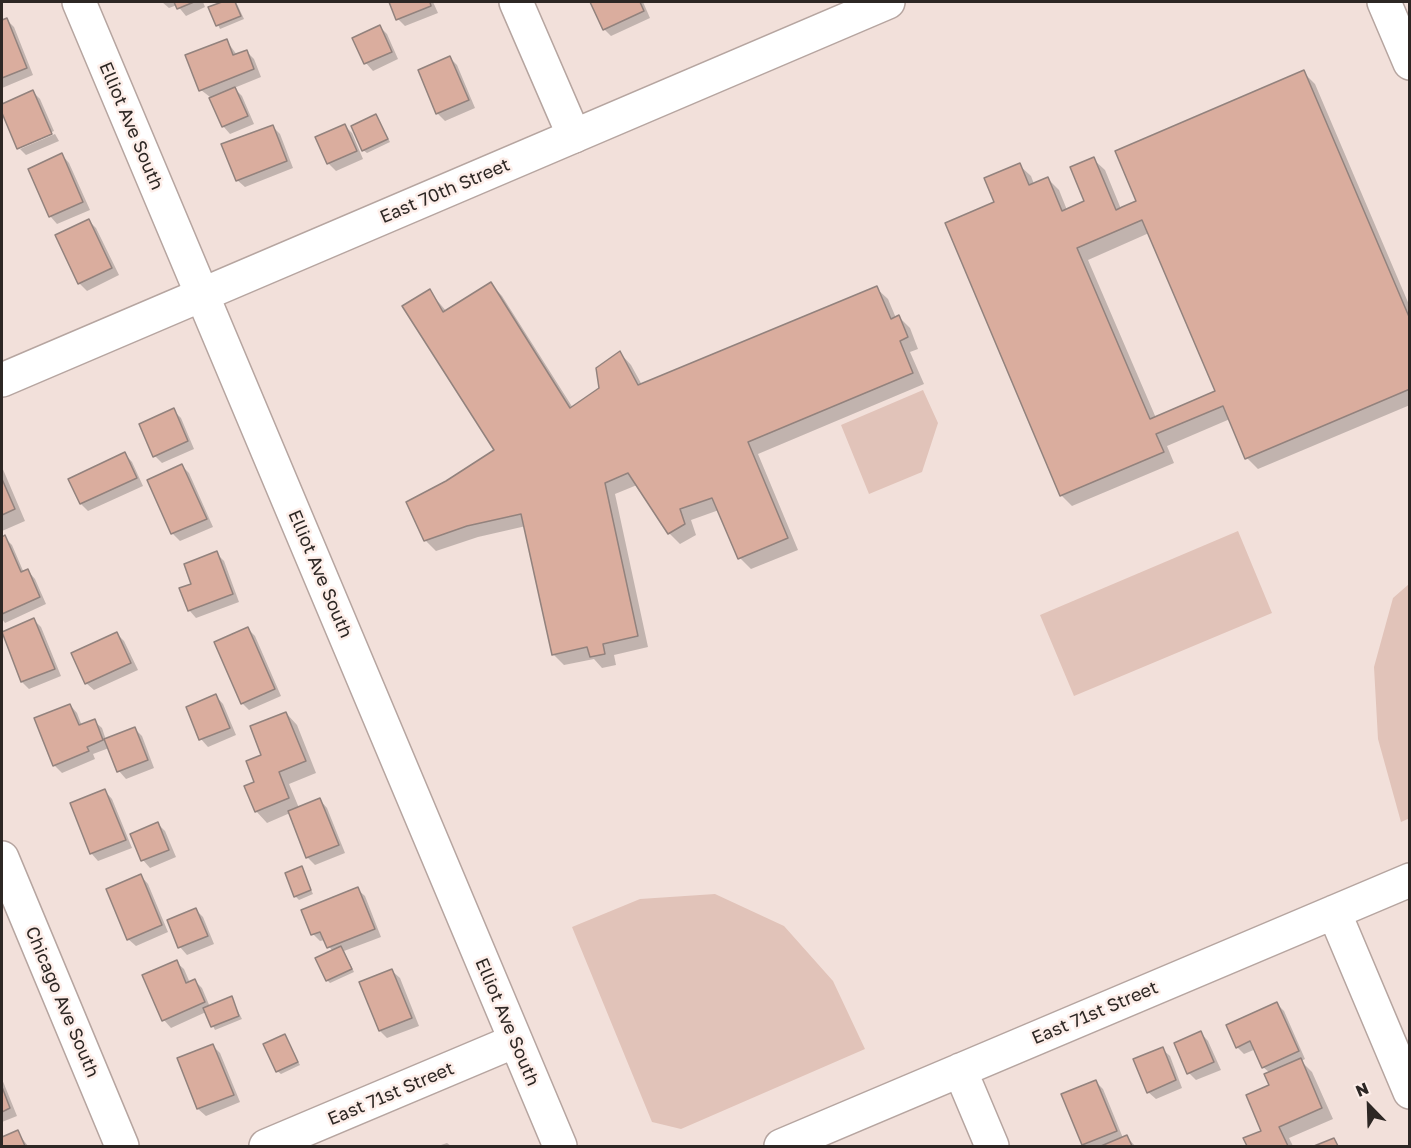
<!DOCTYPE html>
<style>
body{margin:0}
#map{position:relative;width:1411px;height:1148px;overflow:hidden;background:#f2e0da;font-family:"Golos Text",sans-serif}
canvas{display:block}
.frame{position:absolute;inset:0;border:3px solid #2d2724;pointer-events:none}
.north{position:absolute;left:1339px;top:1076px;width:60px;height:60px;-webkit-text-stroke:4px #fdeee9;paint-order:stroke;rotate:337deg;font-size:16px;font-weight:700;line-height:24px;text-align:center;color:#2d2724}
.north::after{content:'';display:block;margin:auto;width:21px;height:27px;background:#2d2724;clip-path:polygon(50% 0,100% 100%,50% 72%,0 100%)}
</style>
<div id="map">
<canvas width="1411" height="1148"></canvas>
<div class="frame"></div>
<div class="north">N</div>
</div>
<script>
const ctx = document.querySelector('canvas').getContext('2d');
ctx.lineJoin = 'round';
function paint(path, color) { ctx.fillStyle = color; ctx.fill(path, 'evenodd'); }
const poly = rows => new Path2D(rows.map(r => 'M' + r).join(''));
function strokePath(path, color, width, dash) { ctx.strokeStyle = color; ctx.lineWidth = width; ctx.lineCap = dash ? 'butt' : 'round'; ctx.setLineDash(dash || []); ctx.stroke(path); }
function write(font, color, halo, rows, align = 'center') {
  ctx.font = font + ' "Golos Text",sans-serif'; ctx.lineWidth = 5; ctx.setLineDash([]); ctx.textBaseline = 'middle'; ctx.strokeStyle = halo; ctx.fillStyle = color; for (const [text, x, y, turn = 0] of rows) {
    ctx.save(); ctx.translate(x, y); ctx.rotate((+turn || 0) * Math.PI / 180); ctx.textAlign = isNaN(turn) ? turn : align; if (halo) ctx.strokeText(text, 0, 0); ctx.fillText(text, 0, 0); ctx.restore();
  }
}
const green = poly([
 [923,390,938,423,922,472,869,494,841,425],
 [1238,531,1272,613,1074,696,1040,615],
 [1409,584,1410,818,1401,822,1378,739,1374,667,1393,598],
 [715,894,784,926,833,981,865,1049,681,1129,652,1122,572,927,640,899]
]);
const shadow = poly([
 [162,2,203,2,205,7,186,16,177,5,169,8],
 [226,2,236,2,244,19,220,29,210,8],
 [391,2,433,2,438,13,405,26,398,19],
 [591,2,643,2,650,18,611,36,604,29],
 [7,20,14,27,33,75,2,88,2,22],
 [380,27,387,34,398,59,373,71,366,63,354,38],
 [226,40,237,55,246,51,254,59,261,77,234,88,242,96,254,124,230,134,223,126,210,97,201,90,187,56],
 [450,58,457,65,475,108,445,121,437,113],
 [1303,72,1315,84,1410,307,1410,405,1258,469,1247,458,1230,419,1167,446,1174,463,1072,506,1061,495,996,202,1019,165,1031,176,1034,184,1047,178,1059,190,1067,210,1086,202,1093,159,1105,170,1121,209,1138,202],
 [1149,233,1217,392,1156,418,1088,260],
 [32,91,40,99,54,131,20,146,20,149,2,105],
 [376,116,390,142,367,153,363,150],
 [272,126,280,134,293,168,245,187,237,180],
 [345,126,352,133,363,159,336,171,328,163],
 [55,134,59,141,26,155,20,149],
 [62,155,69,163,90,210,57,224,50,216],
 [89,221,96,228,119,275,87,291,79,283],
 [491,284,502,296,573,408,601,389,620,353,631,365,642,385,876,288,888,299,896,318,899,317,910,328,918,349,910,352,924,384,758,454,798,550,751,569,740,558,719,510,691,520,696,535,680,544,669,533,637,485,615,494,648,647,614,655,616,665,602,668,594,659,564,665,553,654,526,526,478,537,436,551,425,540,447,482,496,451,429,291,447,312],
 [173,410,181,418,194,449,162,463,155,456],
 [125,454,132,462,143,486,88,511,81,504],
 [182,466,189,473,213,527,180,541,173,534,149,480],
 [2,467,25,521,2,531],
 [4,537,12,545,24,573,28,571,35,579,46,604,5,623,2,619,2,538],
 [216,553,224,561,239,602,196,618,189,610,193,585],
 [34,620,41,627,61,676,29,689,22,682,2,633],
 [247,628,255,636,281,696,249,710,242,703],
 [116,633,124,641,138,670,94,690,86,683],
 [216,696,223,704,236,735,208,747,201,739],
 [70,705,77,713,82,726,94,721,102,728,106,740,135,729,142,736,154,768,126,779,119,771,109,748,93,754,95,759,62,773,54,765],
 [286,713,297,725,316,773,289,784,299,808,320,800,327,808,345,853,315,865,307,857,290,813,267,823,256,811,256,783,263,755],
 [105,791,112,799,132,848,98,861,91,853],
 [158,824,165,831,176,857,150,868,143,860],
 [301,868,313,894,299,900,295,896],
 [141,876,148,884,168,932,136,946,128,939],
 [357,889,365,896,381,937,344,951,354,972,330,983,327,980,333,952,325,940,320,941,313,934],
 [196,910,203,917,214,944,187,955,180,947],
 [176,962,184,969,190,983,195,981,202,988,210,1007,231,998,242,1019,215,1030,206,1012,171,1028,164,1020],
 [392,971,400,978,419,1026,387,1038,380,1031],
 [1277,1004,1284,1011,1305,1059,1301,1061,1312,1072,1333,1119,1289,1138,1293,1146,1248,1146,1245,1139,1263,1131,1271,1086,1270,1073,1263,1067,1256,1049,1244,1054,1237,1047],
 [1201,1033,1208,1041,1221,1070,1196,1080,1189,1073],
 [284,1036,300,1065,281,1074,277,1071],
 [213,1046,220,1053,240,1102,206,1116,198,1109,179,1059],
 [1162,1049,1170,1056,1182,1088,1156,1099,1148,1092],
 [2,1079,17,1116,2,1122],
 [1096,1082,1103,1089,1123,1138,1127,1137,1135,1146,1085,1146,1083,1144],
 [17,1132,28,1146,2,1146,2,1139],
 [447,1143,451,1146,438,1146]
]);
const building = poly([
 [174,2,194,2,177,9,174,2],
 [222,2,235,2,241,16,216,26,208,7,222,2],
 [389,2,430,2,431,6,396,20,389,2],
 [590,2,640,2,644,11,603,30,590,2],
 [7,18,27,68,2,78,2,20,7,18],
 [380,25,392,52,364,64,352,38,380,25],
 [227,39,233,55,247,50,254,69,199,91,185,55,227,39],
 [450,56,469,100,436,114,418,70,450,56],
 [1304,70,1410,319,1410,389,1245,459,1223,406,1156,434,1164,452,1060,496,945,223,994,202,984,178,1020,163,1029,185,1048,177,1062,211,1084,201,1070,167,1094,157,1116,210,1122,207,1136,201,1115,151,1304,70],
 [1142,220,1215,391,1150,419,1077,248,1142,220],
 [235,87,248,116,222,127,209,98,235,87],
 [33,90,52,134,17,149,2,113,2,104,33,90],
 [376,114,388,139,362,151,351,126,376,114],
 [345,124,357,151,327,164,315,137,345,124],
 [273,125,287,161,236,181,221,144,273,125],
 [62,153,83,202,49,217,28,169,62,153],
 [89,219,112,268,78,284,55,235,89,219],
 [491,282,570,408,599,388,596,368,620,351,638,385,877,286,891,319,899,315,908,337,900,341,913,373,748,442,788,538,738,559,712,498,680,509,685,524,668,534,628,473,605,483,638,636,603,644,605,654,590,657,587,647,552,655,521,514,467,526,424,541,406,502,446,481,494,450,402,306,430,289,443,312,491,282],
 [174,408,188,441,153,457,139,424,174,408],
 [125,452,137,478,80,504,68,479,125,452],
 [182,464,207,519,171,534,147,480,182,464],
 [2,479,15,509,2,515,2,479],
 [5,535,21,572,28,569,40,597,2,614,2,537,5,535],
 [217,551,233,594,188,611,179,588,191,584,184,564,217,551],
 [34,618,55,669,21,682,2,632,34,618],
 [248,627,275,689,241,704,214,642,248,627],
 [117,632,131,663,85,684,71,653,117,632],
 [216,694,230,728,199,740,186,707,216,694],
 [70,704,79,725,95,719,103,740,87,747,89,751,53,766,34,718,70,704],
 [286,712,306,761,279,772,289,798,255,812,244,786,254,782,246,761,261,755,250,726,286,712],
 [135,727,148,760,117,772,104,739,135,727],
 [105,789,126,840,90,854,70,803,105,789],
 [320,798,339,845,306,858,288,811,320,798],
 [158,822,169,850,141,861,130,834,158,822],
 [302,866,311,890,294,897,285,873,302,866],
 [141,874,162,925,127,940,106,889,141,874],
 [358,887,375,929,327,948,320,932,311,935,301,910,358,887],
 [196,908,208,936,178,948,167,920,196,908],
 [341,946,352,969,326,981,315,958,341,946],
 [177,960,186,983,195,979,205,1002,162,1021,142,975,177,960],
 [392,969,412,1018,379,1031,359,982,392,969],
 [232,996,239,1016,211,1027,203,1008,232,996],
 [1277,1002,1299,1051,1262,1068,1250,1041,1236,1048,1226,1025,1277,1002],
 [1201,1031,1214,1062,1187,1074,1174,1043,1201,1031],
 [285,1034,298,1062,276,1072,263,1044,285,1034],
 [213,1044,234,1095,197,1109,177,1058,213,1044],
 [1163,1047,1176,1080,1147,1093,1133,1059,1163,1047],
 [1301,1058,1322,1108,1279,1127,1288,1146,1247,1146,1243,1138,1261,1131,1246,1095,1269,1085,1264,1074,1301,1058],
 [1096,1080,1117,1131,1082,1145,1061,1094,1096,1080],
 [2,1087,10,1108,2,1112,2,1087],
 [18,1130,25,1146,2,1146,2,1137,18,1130],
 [1127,1135,1132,1146,1101,1146,1127,1135],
 [1334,1138,1338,1146,1314,1146,1334,1138]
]);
const minor = poly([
 [79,2,560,1146],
 [516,2,574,136],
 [2,858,122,1146],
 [1334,912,1410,1092],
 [960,1070,992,1146],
 [266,1146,515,1041],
 [781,1146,1410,880]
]);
const tertiary = poly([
 [1384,2,1410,63],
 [2,380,888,2]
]);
const streetNames = [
 ["Elliot Ave South",131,126,67],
 ["East 70th Street",445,191,-23],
 ["Elliot Ave South",320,574,67],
 ["Chicago Ave South",62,1002,67],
 ["East 71st Street",1095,1013,-23],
 ["Elliot Ave South",507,1022,67],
 ["East 71st Street",391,1094,-23]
];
paint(green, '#e1c3b9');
paint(shadow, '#0003');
paint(building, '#daad9e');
strokePath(building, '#92827d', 1.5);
strokePath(minor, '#b6a5a0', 36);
strokePath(tertiary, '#b6a5a0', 36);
strokePath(minor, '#fff', 33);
strokePath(tertiary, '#fff', 33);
write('18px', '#2d2724', '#fdeee9', streetNames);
</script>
